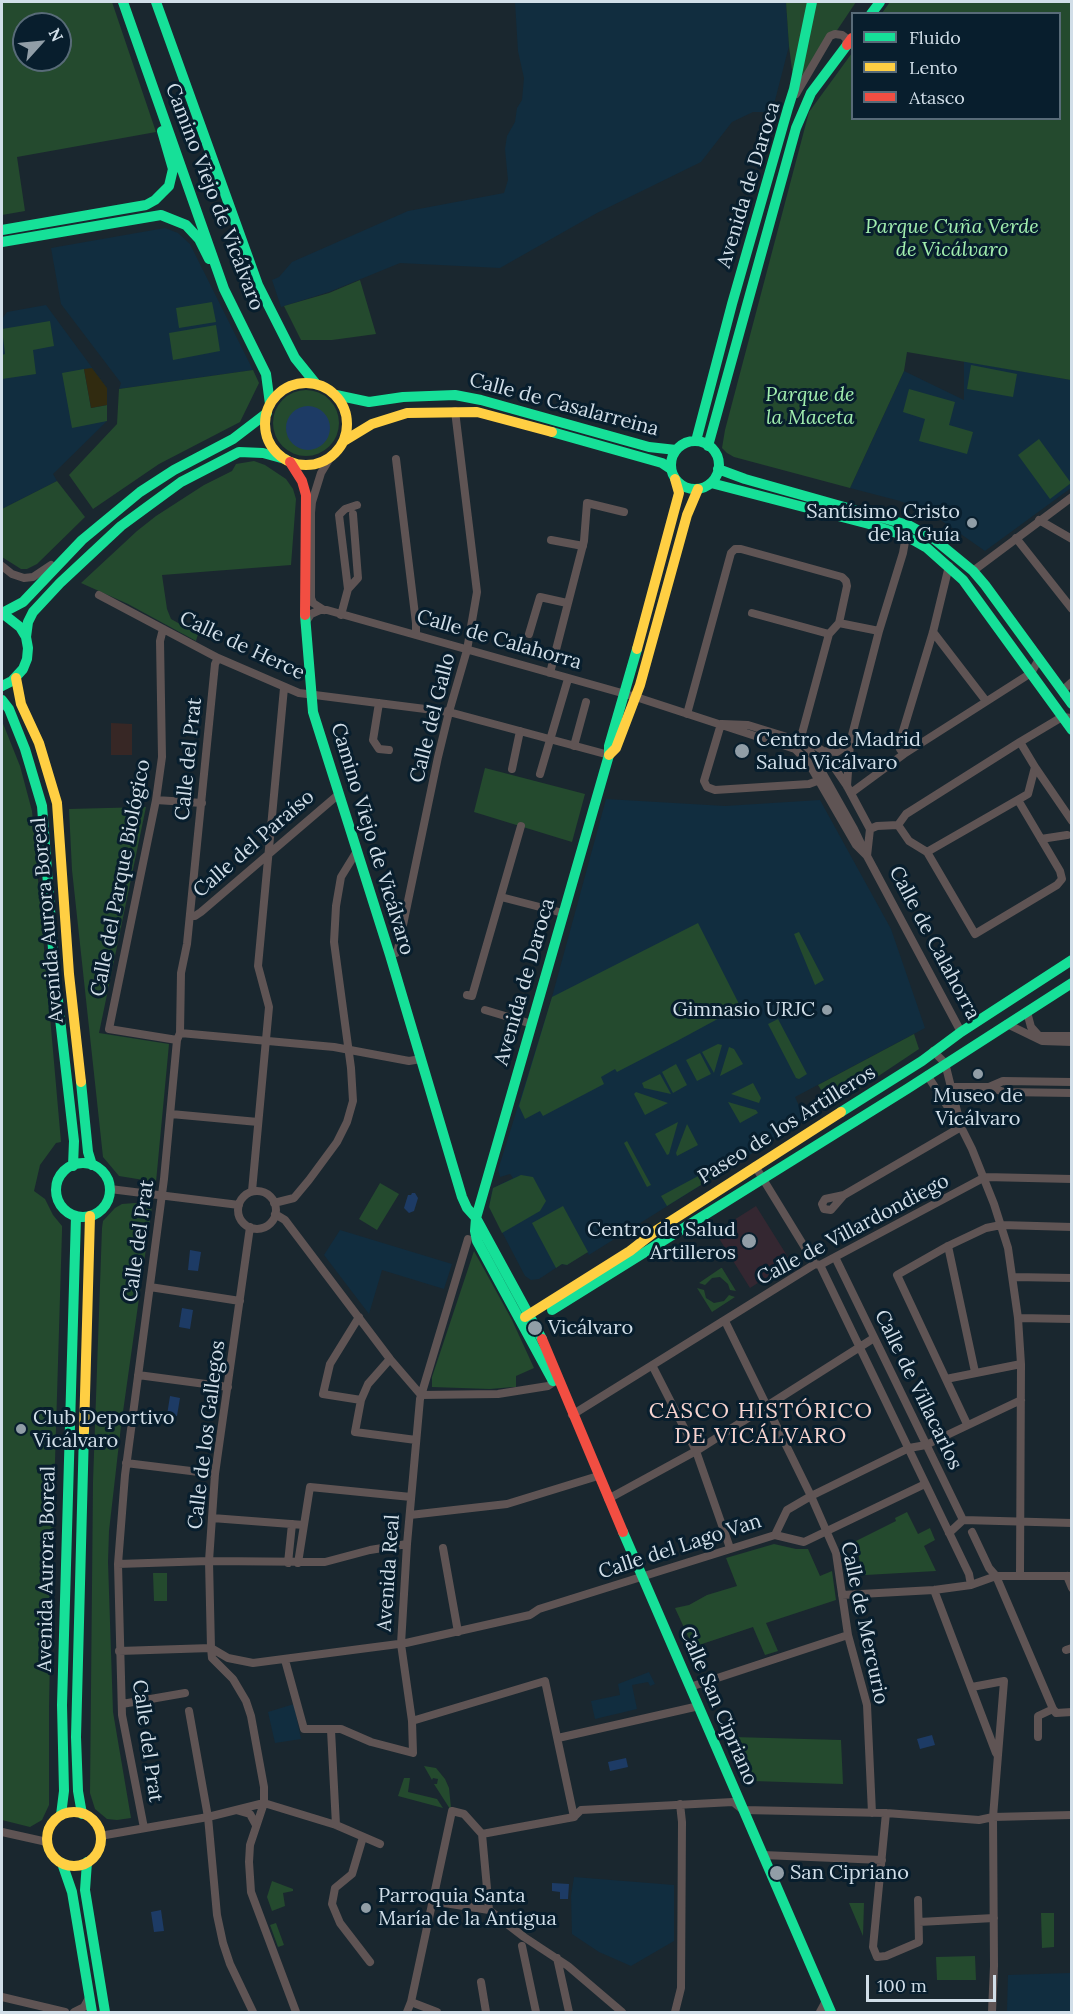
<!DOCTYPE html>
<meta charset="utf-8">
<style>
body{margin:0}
#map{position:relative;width:1073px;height:2014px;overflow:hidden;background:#1a272f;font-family:Lora,serif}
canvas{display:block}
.frame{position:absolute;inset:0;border:3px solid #d1dee8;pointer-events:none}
.legend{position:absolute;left:851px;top:12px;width:210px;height:108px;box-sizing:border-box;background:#081e2d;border:2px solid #586b78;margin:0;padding:8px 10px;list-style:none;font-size:18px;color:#d1dee8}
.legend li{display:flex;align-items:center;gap:12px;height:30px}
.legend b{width:30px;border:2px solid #586b78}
.north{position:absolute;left:12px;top:12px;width:60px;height:60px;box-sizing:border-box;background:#081e2d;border:2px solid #586b78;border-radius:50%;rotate:63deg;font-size:16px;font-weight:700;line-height:24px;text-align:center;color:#d1dee8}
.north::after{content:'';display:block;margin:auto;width:21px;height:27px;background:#919ea7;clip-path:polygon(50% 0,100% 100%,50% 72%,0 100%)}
.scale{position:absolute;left:866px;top:1975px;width:130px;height:27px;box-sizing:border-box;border:3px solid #d1dee8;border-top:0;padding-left:8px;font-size:18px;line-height:21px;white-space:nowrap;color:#d1dee8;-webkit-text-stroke:4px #081e2d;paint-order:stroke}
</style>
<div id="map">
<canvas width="1073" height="2014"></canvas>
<div class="frame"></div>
<ul class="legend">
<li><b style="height:8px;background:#16e098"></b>Fluido</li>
<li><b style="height:8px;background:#ffcf43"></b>Lento</li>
<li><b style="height:8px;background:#f24e42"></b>Atasco</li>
</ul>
<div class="north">N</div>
<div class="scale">100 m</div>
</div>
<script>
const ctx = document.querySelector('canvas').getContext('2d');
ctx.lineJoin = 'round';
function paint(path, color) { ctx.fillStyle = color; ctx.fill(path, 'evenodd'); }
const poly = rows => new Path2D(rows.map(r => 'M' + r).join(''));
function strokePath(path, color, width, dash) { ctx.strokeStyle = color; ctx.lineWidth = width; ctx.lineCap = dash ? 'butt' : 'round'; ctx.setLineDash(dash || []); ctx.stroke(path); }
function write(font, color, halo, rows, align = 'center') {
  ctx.font = font + ' Lora,serif'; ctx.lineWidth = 6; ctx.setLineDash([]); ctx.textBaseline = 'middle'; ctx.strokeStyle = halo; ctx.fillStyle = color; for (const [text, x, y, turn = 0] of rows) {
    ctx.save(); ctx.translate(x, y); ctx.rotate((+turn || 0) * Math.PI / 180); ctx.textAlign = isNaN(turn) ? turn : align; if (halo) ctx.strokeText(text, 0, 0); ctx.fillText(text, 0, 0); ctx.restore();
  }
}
const commercial = poly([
 [111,723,132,724,132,755,111,755]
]);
const built = poly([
 [515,2,786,2,789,46,772,112,753,112,732,122,701,162,597,213,500,268,400,263,329,292,281,307,272,280,279,277,292,262,408,211,504,193,508,180,505,149,507,136,515,122,517,108,522,100,524,78,518,51],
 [165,228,178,233,190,244,253,370,119,389,121,383,61,304,51,248],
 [46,305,107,388,107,421,53,474,57,481,2,509,2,319,7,312],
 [964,361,1071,380,1071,488,985,551,935,516,900,501,850,488,904,371,964,400],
 [606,799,725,806,820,800,891,929,925,1028,795,1097,804,1117,804,1121,592,1253,589,1255,587,1252,567,1265,562,1264,539,1279,531,1280,525,1276,489,1207,493,1188,513,1178,510,1174,500,1177,498,1170,552,997],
 [340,1230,452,1264,444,1289,382,1270,369,1314,324,1255],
 [649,1672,655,1684,650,1686,648,1682,632,1685,637,1709,595,1719,591,1701,620,1695,618,1684],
 [294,1704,301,1739,275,1743,268,1712],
 [574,1877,674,1885,674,1941,631,1966,599,1952,572,1934,571,1896],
 [1071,1973,1071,2012,1007,2012,1008,1975]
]);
const medical = poly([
 [756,1206,791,1262,750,1288,715,1232]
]);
const green = poly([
 [2,2,112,2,156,132,17,157,25,211,2,215],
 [24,24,60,24,60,60,24,60],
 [786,2,856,2,795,93,789,46],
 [890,2,1071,2,1071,380,907,352,904,371,850,488,734,457,727,453,722,448,725,430,809,112,852,53,852,118,1060,118,1060,14,882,13],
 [360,280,376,334,332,340,301,340,284,306,329,293],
 [212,302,216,322,179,328,176,308],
 [50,321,54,346,33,350,36,374,2,379,2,355,5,354,2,329],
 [216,325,220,351,173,360,169,333],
 [971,365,1017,374,1013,397,967,389],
 [84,369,91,408,107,405,107,421,72,428,62,373],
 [253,370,259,383,240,422,159,464,93,509,69,475,117,424,119,389],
 [909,389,955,402,949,425,973,432,967,454,919,441,925,419,903,412],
 '273 423a33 33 0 1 1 66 0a33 33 0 1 1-66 0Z',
 [1039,439,1071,483,1050,499,1018,455],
 [254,461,265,465,286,479,293,489,296,499,291,565,162,575,167,609,171,619,198,634,196,641,128,604,81,583,137,531,156,516,204,485,232,471,236,464],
 [57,481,85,517,37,564,27,569,21,569,2,557,2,509],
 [2,721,20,766,32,811,61,1142,56,1143,40,1165,34,1191,45,1199,53,1215,62,1226,62,1231,52,1560,49,1707,49,1805,42,1820,30,1827,2,1820],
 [485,768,585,794,572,842,474,812],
 [146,807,99,1033,169,1044,156,1182,119,1176,103,1157,72,870,69,809],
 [698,923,739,1004,724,1012,725,1015,677,1041,617,1072,615,1069,601,1077,604,1084,543,1116,540,1111,525,1119,519,1106,552,997],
 [799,932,824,980,815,985,794,934],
 [778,1019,807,1074,799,1079,796,1078,768,1024],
 [914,1034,919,1049,832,1107,818,1085],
 [718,1044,722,1045,714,1073,702,1052],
 [729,1047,734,1049,743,1064,720,1076],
 [700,1053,711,1074,697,1081,686,1060],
 [676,1064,687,1085,673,1093,662,1072],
 [660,1074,671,1094,644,1088,642,1083],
 [753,1083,761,1098,759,1103,731,1094],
 [636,1092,668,1103,645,1115,634,1094],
 [728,1102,756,1110,758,1113,740,1123],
 [678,1122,669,1154,667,1155,655,1134],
 [687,1124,698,1145,677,1156,676,1153],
 [627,1141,651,1185,647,1187,624,1143],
 [713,1168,717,1175,667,1206,661,1196],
 [521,1175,533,1177,546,1201,540,1211,502,1233,489,1207,493,1188],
 [380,1183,399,1194,377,1230,359,1219],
 [135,1203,152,1206,121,1426,109,1531,108,1562,113,1712,131,1818,117,1820,107,1819,95,1809,90,1793,93,1482,102,1228,103,1221,115,1208,122,1204],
 [563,1206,588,1252,567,1265,562,1264,556,1268,532,1223],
 [474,1251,512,1320,534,1368,516,1376,516,1387,513,1387,490,1389,432,1387,432,1377],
 [721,1268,722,1268,736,1291,730,1290,728,1284,720,1277,712,1278,705,1285,699,1283],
 [697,1288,704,1290,706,1298,714,1303,724,1301,729,1295,735,1297,712,1312],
 [907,1512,918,1534,930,1528,935,1540,924,1546,936,1571,848,1576,847,1564,860,1563,858,1552,854,1542,896,1521,895,1518],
 [774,1544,796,1549,808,1549,820,1576,832,1571,836,1600,766,1623,778,1651,765,1655,753,1627,693,1647,675,1608,689,1605,707,1595,737,1586,726,1558],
 [153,1573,167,1573,167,1601,154,1601],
 [733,1737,841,1740,843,1784,753,1781],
 [424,1766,436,1768,445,1779,449,1788,451,1808,450,1809,434,1784,437,1784,438,1779,433,1778,432,1780],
 [404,1778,410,1778,408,1792,437,1799,443,1808,398,1796],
 [272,1881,293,1889,293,1891,283,1893,285,1906,272,1911,267,1897],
 [849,1903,864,1903,863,1936],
 [1041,1913,1054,1913,1054,1947,1042,1948],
 [276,1923,284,1945,278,1947,270,1925],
 [975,1956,976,1980,937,1980,936,1957]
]);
const sand = poly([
 [92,368,107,388,107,405,91,408,84,369]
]);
const water = poly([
 '286 428a22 22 0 1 1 44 0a22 22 0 1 1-44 0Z',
 [412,1193,415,1193,418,1198,414,1211,409,1213,404,1208,408,1195,411,1195],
 [190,1250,201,1252,198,1271,188,1270],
 [182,1308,193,1310,190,1329,179,1327],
 [170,1396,180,1398,177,1416,167,1415],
 [932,1735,935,1745,920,1749,917,1739],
 [626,1758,628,1767,610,1771,608,1762],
 [552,1883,569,1884,568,1899,560,1899,560,1892,552,1891],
 [161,1910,164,1931,154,1932,151,1912]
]);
const street = poly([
 [796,94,830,36,835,34,842,35,846,38,847,45],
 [396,459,416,623,416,635],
 [1039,520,1072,539],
 [1016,538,1072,609],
 [551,540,583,546],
 [2,566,12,574,24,578,33,577,51,565],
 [973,571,1072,497],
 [348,589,339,515,345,509,357,505],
 [99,595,218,658,299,693,449,712,609,755],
 [324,610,313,603,311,598,311,513,312,502,321,473,330,458],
 [752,613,829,634],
 [341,615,348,589,358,578,353,514],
 [305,623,311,614,320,610,327,610,636,697,795,749,808,762,856,845,867,856],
 [839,623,879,631],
 [163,629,160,641,162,757,156,800,109,1029,177,1040],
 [933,632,986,701],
 [529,634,540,597,567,603],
 [550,673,584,541,587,503,624,512],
 [1062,691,1072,682],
 [379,703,373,740,379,749,389,750],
 [687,714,731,553,735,549,741,549,842,577,846,581,847,586,839,623,829,634,800,741,813,744,823,751,847,786,870,829,867,856],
 [721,724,704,781,707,787,715,790,809,784,817,781],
 [722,724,748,725,800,741,809,749,854,829,867,856,961,1032],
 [574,746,586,702],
 [823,751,837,752,850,743],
 [904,754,900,749,900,741,933,632,949,566],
 [1035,767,1072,821],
 [512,769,520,731],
 [540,774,568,679],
 [847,786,850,743,879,631,903,553,906,536],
 [851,793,904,754,1031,673,1039,659],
 [156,800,202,803],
 [898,825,909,841,927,852,975,934,1057,885,1062,879,1060,871,1018,800],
 [898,825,906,814,1020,742,1062,717,1072,718],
 [870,829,877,826,898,825],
 [1041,839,1067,835],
 [927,852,1028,794,1035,767,1020,742],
 [501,897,563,913],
 [190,915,195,916,201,912,339,794],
 [390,955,396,953,398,949,438,757,449,712,467,650,477,592,455,411],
 [467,995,472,996,521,826],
 [485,1010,532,1024],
 [1027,1012,1031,1027,1039,1036,1072,1036],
 [1007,1024,1042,1041,1072,1042],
 [180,1033,334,1047,409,1061,421,1059],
 [933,1051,945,1063,960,1123],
 [927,1075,961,1127,972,1149,994,1204,1008,1248,1018,1318,1021,1364,1020,1576],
 [952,1087,989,1087,1003,1081,1072,1082],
 [989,1087,1004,1092,1072,1093],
 [171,1114,258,1122],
 [755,1166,815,1264],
 [110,1189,239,1205],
 [252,1191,269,1007,258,966,284,688],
 '238 1210a19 19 0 1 1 38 0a19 19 0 1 1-38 0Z',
 [844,1195,831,1210,824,1209,822,1204,825,1199,844,1195,961,1127],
 [274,1203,294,1198,309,1180,337,1142,347,1122,353,1101,351,1068,334,942,336,906,341,877,357,851],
 [275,1214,285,1220,390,1359,421,1395],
 [250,1227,215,1474,209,1561,211,1648,212,1658,233,1679,246,1701,251,1716,264,1787,264,1803,250,1845,249,1862,251,1892,296,2012],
 [948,1246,975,1372],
 [835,1257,963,1520],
 [820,1265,969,1574,971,1585,996,1576,1072,1576],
 [1013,1277,1072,1278],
 [150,1287,240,1301],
 [359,1317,330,1364,323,1394,361,1400],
 [1018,1318,1072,1319],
 [725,1321,811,1496,836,1553,848,1635,867,1705,872,1813],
 [390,1359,368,1384,361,1400,355,1432,416,1440],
 [652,1365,696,1451,730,1548],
 [138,1375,228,1387],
 [946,1379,1021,1364],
 [421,1395,498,1394,548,1386,557,1380],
 [572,1415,815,1264,820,1265,985,1177,1072,1179],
 [967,1424,897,1275,948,1246,986,1228,1001,1225,1072,1227],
 [126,1463,215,1474],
 [608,1499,696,1451,874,1338],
 [410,1515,507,1504,598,1476],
 [212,1518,304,1525,298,1563],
 [963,1520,1072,1523],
 [304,1525,310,1487,411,1497],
 [972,1532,989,1568,996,1576,1053,1709,1056,1713,1072,1712],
 [949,1533,963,1520],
 [775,1535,787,1510,811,1496,909,1448,926,1445,1021,1400],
 [775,1535,804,1542,925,1484],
 [443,1548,458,1632],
 [288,1563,292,1524],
 [118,1564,209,1561,325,1562,370,1550,407,1544],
 [1067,1576,1072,1588],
 [934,1590,996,1753],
 [842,1595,934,1590,971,1585],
 [211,1648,228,1658,253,1663,406,1643,530,1615,539,1609,775,1535],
 [1066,1650,1072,1648],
 [119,1651,211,1648],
 [285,1660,304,1729,341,1729,371,1742,413,1753,412,1721,401,1644,407,1544,420,1399,468,1239],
 [690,1687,848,1635],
 [972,1687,1004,1681,993,1817,994,1966,992,2012],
 [122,1704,185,1693],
 [189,1711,208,1817,217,1915,223,1943,230,1964,253,2012],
 [412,1721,545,1681,574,1817],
 [331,1730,336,1825],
 [1038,1737,1038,1716,1053,1709],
 [558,1738,699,1706],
 [264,1803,336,1825,380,1844],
 [236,1810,250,1814,256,1825],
 [886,1813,873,1947,877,1957,886,1956,919,1942,918,1900],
 [144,1828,122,1715,118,1564,125,1475,164,1179,177,1040,180,1033,181,973,187,944,215,664,218,658],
 [2,1832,47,1842],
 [482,1834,574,1817,581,1810,733,1802,743,1810,886,1813,979,1820,993,1817,1072,1815],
 [482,1834,489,1910,524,1937,568,1966,622,2012],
 [100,1836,208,1817,264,1803],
 [363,1837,352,1874,335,1888,332,1904,340,1923,370,1962],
 [763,1855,882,1860],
 [432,1901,489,1910],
 [919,1922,994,1918],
 [522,1946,536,2012],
 [557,1958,569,2012],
 [481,1982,486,2012],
 [2,1997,65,2012],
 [411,2002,437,2012],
 [74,2012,84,2007,89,1998],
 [407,2012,411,2002,452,1811,464,1814,482,1834],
 [675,2012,681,1988,682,1822,680,1804],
 [820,2012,826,2001]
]);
const fast = poly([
 [123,2,224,289,266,374,270,404],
 [156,2,258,285,295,358,316,384],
 [871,14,880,2],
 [788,108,794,89,812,2],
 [2,230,146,205,155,200,169,186,173,169,162,131],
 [2,242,161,215,186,225,199,239,209,259],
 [336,395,369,402,403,397,455,395,481,400,649,447,676,450],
 [552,432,662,463,671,469],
 [696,441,732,304,788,108],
 '671 465a24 24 0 1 1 48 0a24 24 0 1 1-48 0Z',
 [708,446,796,128,811,93,847,45],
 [718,469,745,479,908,525,934,539,973,571,985,585,1072,704],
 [711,483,869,524,906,536,927,548,963,580,1072,730],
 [2,613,23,602,82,540,140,492,174,470,233,439,267,413],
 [2,613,20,627,26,637,28,648,27,659,23,669,12,681,2,686],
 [305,615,313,712,390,955,462,1197,467,1208,476,1218,542,1339],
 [26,637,28,622,33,612,60,583,121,526,181,482,239,452,263,453,285,459],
 [2,700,9,709,25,749,42,806,55,975,74,1141,73,1166],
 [81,1082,88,1152,92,1165],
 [841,1112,922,1061,961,1032,1072,960],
 '56 1190a27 27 0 1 1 54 0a27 27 0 1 1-54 0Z',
 [552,1310,907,1089,1072,983],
 [553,1381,477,1241,475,1231,476,1218,609,755,609,746,637,649],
 [623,1532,831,2012],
 [82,1814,78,1791,76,1737,84,1431],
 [61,1815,64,1791,62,1705,76,1216],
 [87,1862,85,1890,105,2012],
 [62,1863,72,1892,92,2012]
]);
const slow = poly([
 '265 424a41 41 0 1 1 82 0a41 41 0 1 1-82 0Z',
 [344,441,372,424,407,413,477,412,552,432],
 [637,649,679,493,675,479],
 [16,678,21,704,39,743,57,803,69,974,81,1082],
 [609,755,616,748,640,685,687,515,698,489],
 [525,1317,630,1251,657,1230,841,1112],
 [84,1431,90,1216],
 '47 1839a27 27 0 1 1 54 0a27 27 0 1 1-54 0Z'
]);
const jam = poly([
 [847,45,852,38],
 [290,462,302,481,306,495,305,615],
 [542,1339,623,1532]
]);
const markers = [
 [972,523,6,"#919ea7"],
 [742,751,8,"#919ea7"],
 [827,1010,6,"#919ea7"],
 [978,1074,6,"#919ea7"],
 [749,1241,8,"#919ea7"],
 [535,1328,8,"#919ea7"],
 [21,1429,6,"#919ea7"],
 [777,1873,8,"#919ea7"],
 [366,1908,6,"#919ea7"]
];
const streetNames = [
 ["Avenida de Daroca",749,185,-73],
 ["Camino Viejo de Vicálvaro",214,197,69],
 ["Calle de Casalarreina",564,405,15],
 ["Calle de Calahorra",499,640,16],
 ["Calle de Herce",242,646,25],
 ["Calle del Gallo",433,718,-76],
 ["Calle del Prat",189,759,-84],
 ["Camino Viejo de Vicálvaro",372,839,73],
 ["Calle del Paraíso",254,844,-41],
 ["Calle del Parque Biológico",121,878,-79],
 ["Avenida Aurora Boreal",48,920,-95],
 ["Calle de Calahorra",934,943,62],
 ["Avenida de Daroca",525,982,-74],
 ["Paseo de los Artilleros",787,1125,-32],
 ["Calle de Villardondiego",853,1230,-28],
 ["Calle del Prat",139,1241,-82],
 ["Calle de Villacarlos",918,1390,64],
 ["Calle de los Gallegos",207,1435,-83],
 ["Calle del Lago Van",680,1547,-18],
 ["Avenida Aurora Boreal",47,1569,-89],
 ["Avenida Real",389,1573,-86],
 ["Calle de Mercurio",864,1623,78],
 ["Calle San Cipriano",718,1706,67],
 ["Calle del Prat",147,1741,82]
];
const parkNames = [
 ["Parque Cuña Verde",952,227],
 ["de Vicálvaro",952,250],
 ["Parque de",810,395],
 ["la Maceta",810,418]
];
const poiNames = [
 ["Santísimo Cristo",960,512,"right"],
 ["de la Guía",960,535,"right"],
 ["Centro de Madrid",756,740],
 ["Salud Vicálvaro",756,763],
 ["Gimnasio URJC",815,1010,"right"],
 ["Museo de",978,1096,"center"],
 ["Vicálvaro",978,1119,"center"],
 ["Centro de Salud",736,1230,"right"],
 ["Artilleros",736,1253,"right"],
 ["Vicálvaro",548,1328],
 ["Club Deportivo",33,1418],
 ["Vicálvaro",33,1441],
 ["San Cipriano",790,1873],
 ["Parroquia Santa",378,1896],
 ["María de la Antigua",378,1919]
];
const quarterNames = [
 ["CASCO HISTÓRICO",761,1412],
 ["DE VICÁLVARO",761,1437]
];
paint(commercial, '#372725');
paint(built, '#112d3f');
paint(medical, '#342731');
paint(green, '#244a2e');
paint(sand, '#312b10');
paint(water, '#1d3b65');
strokePath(street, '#5f5454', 8);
strokePath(fast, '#16e098', 10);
strokePath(slow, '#ffcf43', 10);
strokePath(jam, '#f24e42', 10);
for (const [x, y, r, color] of markers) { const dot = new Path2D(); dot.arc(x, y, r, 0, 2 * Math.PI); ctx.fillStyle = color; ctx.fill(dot); strokePath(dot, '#081e2d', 2); }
write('20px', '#d1dee8', '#081e2d', streetNames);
write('italic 20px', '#a2efaf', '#081e2d', parkNames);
write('20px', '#d1dee8', '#081e2d', poiNames, 'left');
ctx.letterSpacing = '1.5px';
write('22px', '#f6d3cf', '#081e2d', quarterNames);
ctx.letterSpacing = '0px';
</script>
